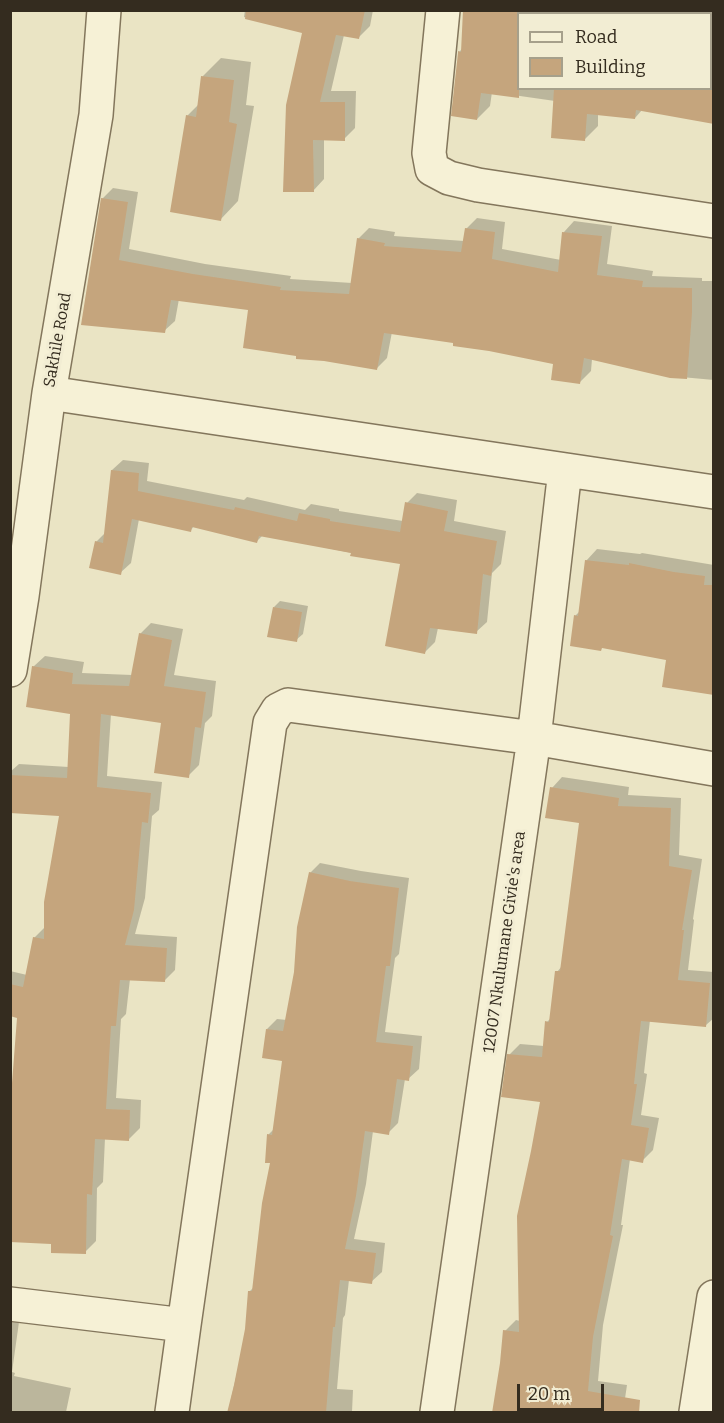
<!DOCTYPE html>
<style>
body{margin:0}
#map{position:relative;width:724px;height:1423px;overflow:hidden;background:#eae4c4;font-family:Bitter,serif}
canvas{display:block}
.frame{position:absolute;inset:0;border:12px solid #342c1f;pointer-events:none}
.legend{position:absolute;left:517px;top:12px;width:195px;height:78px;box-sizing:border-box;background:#f2edd3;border:2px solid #a6a08b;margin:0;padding:8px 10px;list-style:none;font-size:18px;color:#342c1f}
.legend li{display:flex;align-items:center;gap:12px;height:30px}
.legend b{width:30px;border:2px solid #a6a08b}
.scale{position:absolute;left:517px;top:1384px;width:87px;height:27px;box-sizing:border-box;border:3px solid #342c1f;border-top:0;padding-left:8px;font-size:18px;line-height:21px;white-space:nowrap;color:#342c1f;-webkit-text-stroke:4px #f2edd3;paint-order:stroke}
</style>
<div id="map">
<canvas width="724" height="1423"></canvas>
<div class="frame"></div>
<ul class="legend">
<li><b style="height:8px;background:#f6f1d6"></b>Road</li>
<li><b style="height:16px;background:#c5a57d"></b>Building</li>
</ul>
<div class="scale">20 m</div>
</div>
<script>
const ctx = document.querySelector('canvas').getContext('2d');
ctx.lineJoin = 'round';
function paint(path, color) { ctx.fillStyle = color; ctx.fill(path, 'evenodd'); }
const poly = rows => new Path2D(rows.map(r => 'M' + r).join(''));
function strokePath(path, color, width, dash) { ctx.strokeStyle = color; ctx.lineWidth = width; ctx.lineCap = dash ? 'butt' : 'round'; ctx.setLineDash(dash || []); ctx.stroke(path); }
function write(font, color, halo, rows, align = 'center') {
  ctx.font = font + ' Bitter,serif'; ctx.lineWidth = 6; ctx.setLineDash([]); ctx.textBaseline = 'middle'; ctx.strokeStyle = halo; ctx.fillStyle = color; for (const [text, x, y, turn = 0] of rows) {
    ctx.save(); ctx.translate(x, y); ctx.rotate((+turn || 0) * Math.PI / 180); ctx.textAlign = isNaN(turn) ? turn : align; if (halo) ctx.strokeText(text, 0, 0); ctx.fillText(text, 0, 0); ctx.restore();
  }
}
const shadow = poly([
 [245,10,373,10,370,26,358,38,344,35,331,91,356,91,355,128,344,139,324,139,324,179,313,191,304,32,244,17],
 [465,10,714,10,714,123,642,110,635,118,598,114,598,126,585,139,555,101,492,92,490,106,477,119,459,52,462,49],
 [518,14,710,14,710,88,518,88],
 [221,58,251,62,246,105,254,106,238,201,220,220,187,116,199,104,203,76],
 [113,188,138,192,129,249,205,264,291,276,290,279,352,283,358,239,369,228,395,232,394,236,464,241,466,229,477,218,505,222,502,249,561,260,564,232,574,221,612,226,607,264,653,271,652,276,702,278,702,281,714,281,714,380,670,376,592,359,591,371,580,382,555,362,455,342,392,332,387,358,376,369,297,355,250,309,179,299,175,321,164,331,83,323,102,199],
 [123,460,149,463,147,481,244,500,247,497,305,510,311,504,339,509,339,511,403,521,407,503,417,493,457,500,454,521,506,531,501,564,492,573,487,622,476,632,438,628,435,642,425,652,401,563,263,535,257,541,194,526,191,530,139,519,131,563,120,573,96,542,106,532,112,470],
 [597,549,640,554,642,553,714,565,714,694,668,659,575,616,580,611,586,561],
 [280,601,308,606,303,634,296,640,274,607],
 [151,623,183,629,174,675,216,681,212,716,205,723,199,765,188,776,163,721,111,714,107,776,162,782,159,810,152,816,145,898,135,934,177,937,175,970,164,981,130,979,126,1014,121,1019,116,1098,141,1100,140,1128,129,1139,105,1138,103,1182,97,1188,96,1241,85,1252,19,1016,10,1015,10,971,27,975,34,938,46,926,60,815,10,811,10,772,19,764,69,767,72,713,33,667,45,656,84,662,82,673,132,675,140,634],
 [562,777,629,787,628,795,681,798,679,855,702,859,693,919,694,920,688,970,714,972,714,1018,706,1025,650,1020,644,1073,647,1074,641,1115,659,1118,653,1150,642,1161,630,1159,621,1225,623,1225,603,1325,598,1381,627,1385,623,1412,494,1412,505,1331,516,1320,520,1321,542,1101,509,1055,520,1044,544,1046,547,1022,551,1018,557,972,562,966,581,821,552,788],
 [320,863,361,871,409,878,399,954,395,958,385,1032,422,1036,419,1069,408,1079,405,1079,398,1123,388,1133,373,1131,366,1184,354,1239,385,1243,382,1272,371,1282,349,1280,345,1315,343,1318,337,1389,353,1390,352,1412,228,1412,247,1329,250,1291,254,1287,272,1162,268,1135,274,1129,284,1060,267,1029,277,1019,287,1020,310,873],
 [10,1321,19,1322,12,1372,15,1373,14,1376,71,1388,66,1412,10,1412]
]);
const building = poly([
 [246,10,365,10,359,39,336,35,320,102,345,102,345,141,313,140,314,192,283,192,286,105,302,33,245,19],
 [463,10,519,10,519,98,481,93,477,120,451,116,458,53,458,51,461,52],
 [201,76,234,80,229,122,237,124,221,221,170,212,186,115,196,117],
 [554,88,714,88,714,124,636,110,635,119,587,114,585,141,551,138],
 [101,198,128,202,119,260,193,274,281,287,280,290,349,294,357,238,385,243,384,246,461,252,465,228,495,232,492,259,558,272,562,232,602,236,597,275,643,281,642,287,692,288,692,313,687,379,670,378,584,358,580,384,551,380,553,364,489,351,453,346,453,343,384,333,377,370,324,361,296,359,296,356,243,348,248,310,171,300,165,333,81,325],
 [111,470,139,473,138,491,234,510,235,507,297,521,299,513,330,519,330,521,400,532,405,502,448,511,444,531,497,541,491,576,483,574,477,634,430,628,425,654,385,646,400,564,350,556,351,553,259,536,257,543,192,527,191,532,132,519,121,575,89,568,95,541,103,543],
 [585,560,629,565,629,563,674,572,705,576,704,585,714,585,714,695,662,687,666,660,602,648,601,651,570,646,574,615,578,616],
 [273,607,302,612,297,642,267,637],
 [139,633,172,640,164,686,206,692,201,728,195,727,189,778,154,773,161,723,101,714,97,787,151,793,148,823,142,822,134,910,125,945,167,948,165,982,120,980,116,1026,111,1026,106,1109,130,1110,129,1141,95,1139,92,1195,87,1194,86,1254,51,1253,51,1244,10,1242,10,1109,17,1018,10,1016,10,984,23,987,33,937,44,939,44,902,59,816,10,813,10,775,67,778,70,714,26,707,32,666,73,673,72,684,129,686],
 [550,787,619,798,618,806,671,808,669,866,692,870,682,930,684,930,678,980,710,983,706,1027,641,1021,634,1084,637,1084,631,1125,649,1128,643,1163,622,1159,610,1235,613,1236,593,1337,588,1391,640,1400,639,1413,492,1413,500,1363,503,1330,519,1332,517,1216,531,1151,540,1102,501,1097,507,1054,542,1057,545,1021,549,1022,555,971,560,971,579,823,545,818],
 [309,872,350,881,399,888,390,966,386,966,376,1042,413,1046,409,1081,397,1079,389,1135,365,1131,356,1196,345,1249,376,1253,372,1284,340,1280,335,1327,333,1327,326,1413,227,1413,234,1385,245,1329,248,1291,252,1291,262,1203,270,1163,265,1163,267,1134,272,1135,282,1061,262,1058,266,1029,283,1031,294,972,297,927]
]);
const minor = poly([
 [443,10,429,153,432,169,449,178,478,185,714,221],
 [49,393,714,492],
 [10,670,22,596,49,393,96,115,104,10],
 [10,1304,184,1325],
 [172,1412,184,1325,270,723,278,710,288,705,534,738,714,769],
 [437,1412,534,738,565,470],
 [696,1412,714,1297]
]);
const streetNames = [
 ["Sakhile Road",58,340,-80],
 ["12007 Nkulumane Givie's area",505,942,-82]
];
paint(shadow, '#0003');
paint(building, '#c5a57d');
strokePath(minor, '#83765c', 36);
strokePath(minor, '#f6f1d6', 33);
write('16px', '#342c1f', '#f2edd3', streetNames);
</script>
